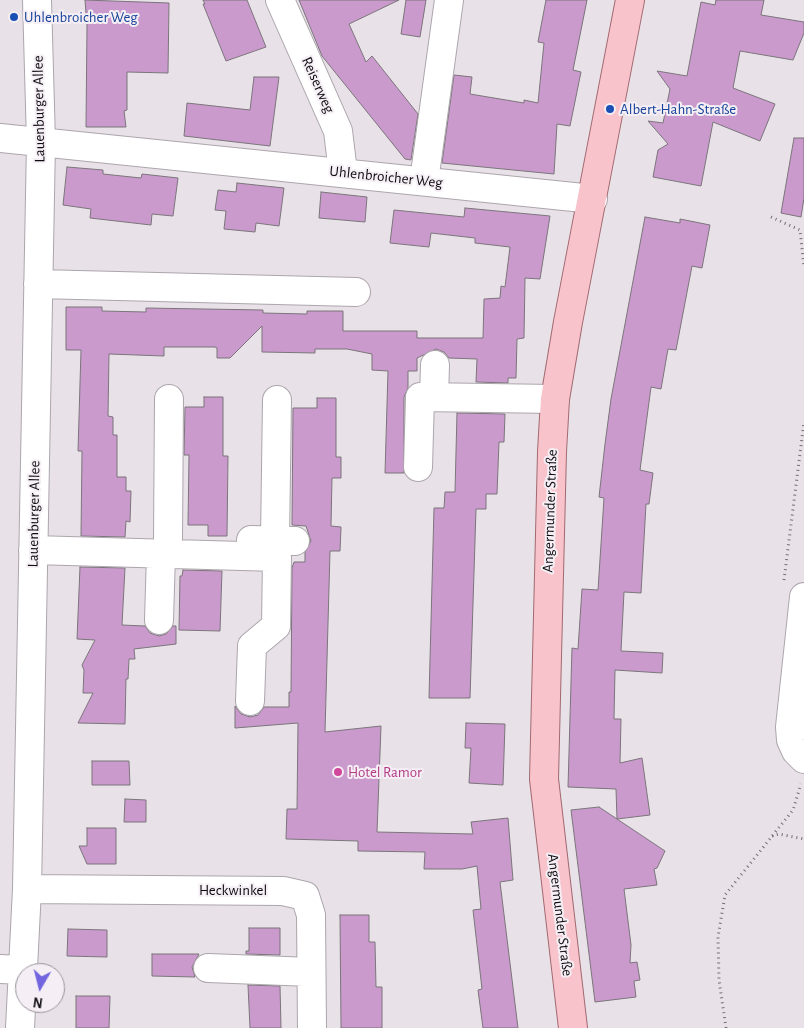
<!DOCTYPE html>
<meta charset="utf-8">
<style>
body{margin:0}
#map{position:relative;width:804px;height:1028px;overflow:hidden;background:#e8e2e8;font-family:"Alegreya Sans",sans-serif}
canvas{display:block}
.north{position:absolute;left:15px;top:963px;width:50px;height:50px;box-sizing:border-box;background:#f5eff5;border:1px solid #989498;border-radius:50%;rotate:188deg;font-size:14px;font-weight:700;line-height:20px;text-align:center;color:#0d0b0d}
.north::after{content:'';display:block;margin:auto;width:18px;height:22px;background:#7364df;clip-path:polygon(50% 0,100% 100%,50% 72%,0 100%)}
</style>
<div id="map">
<canvas width="804" height="1028"></canvas>
<div class="north">N</div>
</div>
<script>
const ctx = document.querySelector('canvas').getContext('2d');
ctx.lineJoin = 'round';
function paint(path, color) { ctx.fillStyle = color; ctx.fill(path, 'evenodd'); }
const poly = rows => new Path2D(rows.map(r => 'M' + r).join(''));
function strokePath(path, color, width, dash) { ctx.strokeStyle = color; ctx.lineWidth = width; ctx.lineCap = dash ? 'butt' : 'round'; ctx.setLineDash(dash || []); ctx.stroke(path); }
function write(font, color, halo, rows, align = 'center') {
  ctx.font = font + ' "Alegreya Sans",sans-serif'; ctx.lineWidth = 4; ctx.setLineDash([]); ctx.textBaseline = 'middle'; ctx.strokeStyle = halo; ctx.fillStyle = color; for (const [text, x, y, turn = 0] of rows) {
    ctx.save(); ctx.translate(x, y); ctx.rotate((+turn || 0) * Math.PI / 180); ctx.textAlign = isNaN(turn) ? turn : align; if (halo) ctx.strokeText(text, 0, 0); ctx.fillText(text, 0, 0); ctx.restore();
  }
}
const building = poly([
 [85,0,169,3,168,73,127,72,127,110,124,111,126,127,86,127,87,26,85,0],
 [203,0,247,0,266,47,226,61,203,4,205,4,203,0],
 [299,0,399,0,349,24,366,62,372,56,418,114,411,160,405,159,322,56,299,0],
 [406,0,426,0,420,37,401,34,406,0],
 [546,0,587,0,573,70,581,72,570,126,557,124,554,174,442,163,454,75,472,77,470,94,524,103,524,100,538,103,544,43,538,42,546,0],
 [716,0,764,0,761,15,804,22,804,33,793,60,740,51,733,88,775,104,760,141,713,122,701,186,653,177,658,150,668,144,648,121,663,123,670,89,657,71,687,76,701,2,715,5,716,0],
 [254,77,279,77,270,146,184,136,187,103,250,110,254,77],
 [794,138,804,138,804,198,801,217,781,213,794,138],
 [67,167,103,170,103,174,141,178,142,174,178,178,173,216,152,214,151,225,90,218,91,209,63,205,67,167],
 [237,183,284,188,279,226,256,223,255,232,224,229,226,211,215,210,218,190,236,192,237,183],
 [321,192,367,197,365,222,319,218,321,192],
 [465,208,550,216,540,279,525,278,524,338,517,339,516,378,508,378,508,383,476,382,477,359,449,358,444,352,436,349,417,358,417,371,408,371,408,388,404,397,404,473,385,473,388,371,372,370,372,354,347,349,315,349,315,353,262,352,262,326,230,358,217,358,217,348,215,347,164,347,164,356,109,354,108,416,113,417,113,435,117,435,117,477,126,477,126,491,131,491,130,522,126,521,125,537,81,536,82,451,78,451,81,350,66,350,66,307,102,307,102,311,146,312,146,308,263,310,263,313,307,314,307,311,343,311,343,331,417,331,417,338,483,338,484,299,500,298,501,286,505,287,510,247,475,243,475,238,431,233,429,247,390,243,394,210,464,217,465,208],
 [645,217,680,223,680,219,710,225,702,268,692,266,676,350,668,349,661,389,651,387,640,470,653,473,649,504,646,504,641,593,624,592,621,651,663,653,662,673,615,670,614,719,621,719,620,763,642,758,650,815,617,819,616,789,568,787,572,648,578,649,582,589,598,590,604,498,599,497,605,444,611,399,645,217],
 [204,397,223,397,223,456,228,456,227,536,208,536,208,525,188,525,189,455,184,455,185,407,204,407,204,397],
 [317,398,336,398,336,457,341,457,341,478,332,478,331,526,341,527,340,551,330,551,325,732,381,726,377,832,473,834,471,822,508,818,513,880,500,882,518,1028,483,1028,478,990,482,989,473,910,481,909,477,866,462,869,424,869,425,852,358,851,358,841,286,839,287,809,297,809,298,723,235,728,235,706,241,714,250,717,258,715,264,707,289,707,289,692,291,692,292,568,294,562,305,562,305,552,311,541,306,526,292,525,293,408,317,408,317,398],
 [457,413,505,414,504,442,499,442,497,494,486,494,486,509,476,509,470,698,429,698,434,508,444,508,445,492,455,492,457,413],
 [80,567,125,568,122,625,145,626,150,633,159,636,166,634,173,626,176,626,176,644,134,649,135,659,129,659,128,679,126,679,125,724,78,723,93,693,83,693,84,670,82,665,95,640,77,639,80,567],
 [183,570,222,571,220,631,179,630,180,576,182,576,183,570],
 [466,723,505,724,503,785,469,783,471,748,465,748,466,723],
 [92,761,129,761,130,785,92,785,92,761],
 [125,799,146,800,146,822,124,822,125,799],
 [599,807,665,851,657,868,654,869,657,885,624,889,631,945,630,963,637,962,640,980,634,981,636,997,595,1002,571,810,599,807],
 [87,828,116,828,116,864,87,864,79,846,87,846,87,828],
 [340,915,369,915,369,942,375,942,376,987,382,987,382,1028,341,1028,340,915],
 [249,928,280,928,280,955,246,954,246,951,249,951,249,928],
 [68,929,107,930,107,957,67,956,68,929],
 [152,954,199,954,192,967,195,977,152,976,152,954],
 [248,985,280,986,281,1028,250,1028,248,985],
 [76,996,110,996,109,1028,76,1028,76,996]
]);
const path = poly([
 [771,217,800,230,804,267],
 [784,580,804,422],
 [772,836,779,834,804,839],
 [726,1028,719,980,718,937,725,895,793,810,801,784]
]);
const minor = poly([
 [280,0,338,131,343,172],
 [0,138,593,199],
 [424,181,449,0],
 [38,284,356,292],
 [434,397,435,365],
 [418,467,420,397,555,399],
 [168,539,169,399],
 [251,540,295,541],
 [275,540,277,400],
 [33,550,277,557,276,626,252,646,250,701],
 [804,597,790,727,791,740,796,751,804,759],
 [159,620,161,554],
 [27,889,283,891,305,896,311,915,312,1028],
 [208,968,311,972],
 [0,969,23,970],
 [20,1028,27,889,41,142,37,0]
]);
const major = poly([
 [573,1028,544,779,552,452,555,399,568,322,630,0]
]);
const markers = [
 [14,17,5,"#1a4fb4"],
 [610,109,5,"#1a4fb4"],
 [338,772,5,"#d1479c"]
];
const transitNames = [
 ["Uhlenbroicher Weg",24,17],
 ["Albert-Hahn-Straße",620,109]
];
const streetNames = [
 ["Reiserweg",318,85,66],
 ["Lauenburger Allee",39,109,-91],
 ["Uhlenbroicher Weg",386,177,6],
 ["Angermunder Straße",550,511,-88],
 ["Lauenburger Allee",34,514,-89],
 ["Heckwinkel",233,890],
 ["Angermunder Straße",560,915,83]
];
const hotelNames = [
 ["Hotel Ramor",348,772]
];
paint(building, '#ca9acd');
strokePath(building, '#7b757b', 1);
strokePath(minor, '#aca6ac', 30);
strokePath(major, '#a26970', 30);
strokePath(path, '#736f73', 3, [1, 4]);
strokePath(minor, '#fff', 28);
strokePath(major, '#f8c3ca', 28);
for (const [x, y, r, color] of markers) { const dot = new Path2D(); dot.arc(x, y, r, 0, 2 * Math.PI); ctx.fillStyle = color; ctx.fill(dot); strokePath(dot, '#f5eff5', 2); }
write('15px', '#164399', '#f5eff5', transitNames, 'left');
write('15px', '#0d0b0d', '#f5eff5', streetNames);
write('15px', '#b23c85', '#f5eff5', hotelNames, 'left');
</script>
